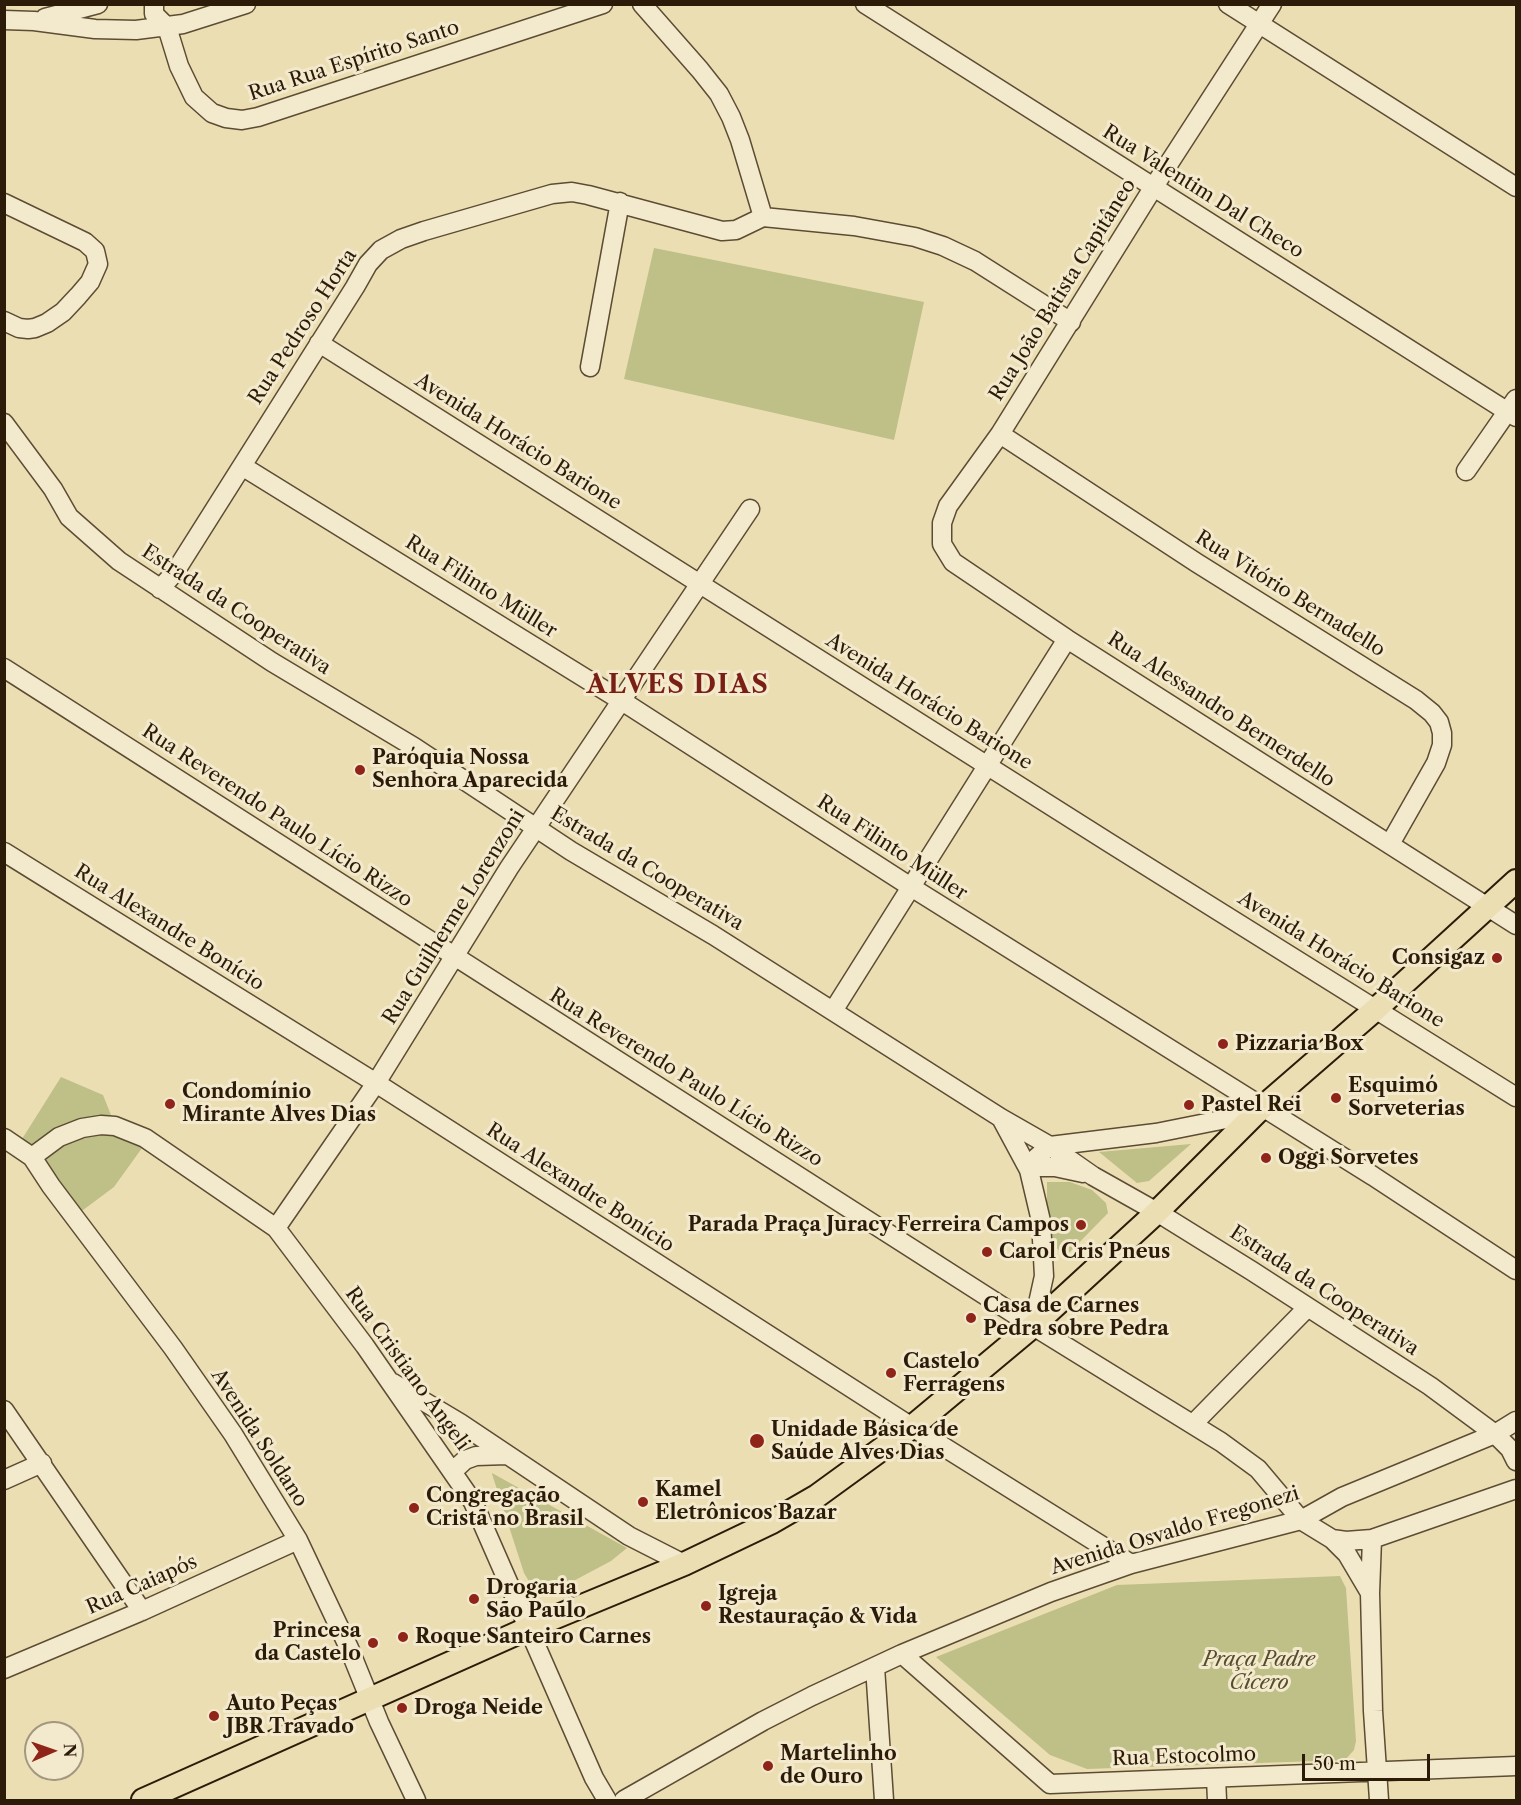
<!DOCTYPE html>
<meta charset="utf-8">
<style>
body{margin:0}
#map{position:relative;width:1521px;height:1805px;overflow:hidden;background:#ecdeb3;font-family:"Libre Caslon Text",serif}
canvas{display:block}
.frame{position:absolute;inset:0;border:6px solid #2c1b08;pointer-events:none}
.north{position:absolute;left:24px;top:1721px;width:60px;height:60px;box-sizing:border-box;background:#f3eace;border:2px solid #a3977f;border-radius:50%;rotate:88deg;font-size:16px;font-weight:700;line-height:24px;text-align:center;color:#2c1b08}
.north::after{content:'';display:block;margin:auto;width:21px;height:27px;background:#8f2418;clip-path:polygon(50% 0,100% 100%,50% 72%,0 100%)}
.scale{position:absolute;left:1302px;top:1754px;width:128px;height:27px;box-sizing:border-box;border:3px solid #2c1b08;border-top:0;padding-left:8px;font-size:18px;line-height:21px;white-space:nowrap;color:#2c1b08;-webkit-text-stroke:4px #f3eace;paint-order:stroke}
</style>
<div id="map">
<canvas width="1521" height="1805"></canvas>
<div class="frame"></div>
<div class="north">N</div>
<div class="scale">50 m</div>
</div>
<script>
const ctx = document.querySelector('canvas').getContext('2d');
ctx.lineJoin = 'round';
function paint(path, color) { ctx.fillStyle = color; ctx.fill(path, 'evenodd'); }
const poly = rows => new Path2D(rows.map(r => 'M' + r).join(''));
function strokePath(path, color, width, dash) { ctx.strokeStyle = color; ctx.lineWidth = width; ctx.lineCap = dash ? 'butt' : 'round'; ctx.setLineDash(dash || []); ctx.stroke(path); }
function write(font, color, halo, rows, align = 'center') {
  ctx.font = font + ' "Libre Caslon Text",serif'; ctx.lineWidth = 6; ctx.setLineDash([]); ctx.textBaseline = 'middle'; ctx.strokeStyle = halo; ctx.fillStyle = color; for (const [text, x, y, turn = 0] of rows) {
    ctx.save(); ctx.translate(x, y); ctx.rotate((+turn || 0) * Math.PI / 180); ctx.textAlign = isNaN(turn) ? turn : align; if (halo) ctx.strokeText(text, 0, 0); ctx.fillText(text, 0, 0); ctx.restore();
  }
}
const green = poly([
 [654,248,924,302,894,440,624,379],
 [61,1077,103,1095,117,1130,142,1148,114,1187,71,1219,17,1147],
 [1191,1144,1149,1181,1137,1183,1099,1152],
 [1047,1182,1070,1182,1092,1190,1106,1203,1108,1213,1065,1257,1047,1238],
 [492,1474,492,1473,627,1548,611,1561,564,1586,548,1589,537,1595,524,1573],
 [1340,1576,1346,1588,1356,1741,1354,1750,1345,1760,1087,1769,1050,1755,936,1657,1117,1585]
]);
const minor = poly([
 [154,4,154,14,167,27,179,66,194,97,212,113,226,118,242,120,258,117,603,4],
 [642,4,700,70,719,94,731,117,740,140,763,217],
 [865,4,1516,417],
 [1228,4,1516,187],
 [1272,4,1153,188,1000,434,948,506,942,523,942,544,953,562,1067,639,1516,925],
 [45,18,98,4],
 [4,20,34,21,95,29,136,30,183,24,246,4],
 [4,203,85,242,95,251,98,264,90,282,78,296,63,312,47,323,35,328,28,329,19,328,4,321],
 [319,343,1108,842,1516,1097],
 [590,367,620,202],
 [4,423,53,489,69,517,119,561,272,662,414,747,571,851,713,935,1001,1118,1050,1146,1093,1176,1157,1212,1252,1271,1430,1386,1495,1434,1510,1449,1516,1461],
 [1000,434,1197,563,1416,700,1432,713,1439,722,1442,733,1442,745,1436,763,1390,844],
 [242,466,622,701,911,887,1373,1176,1516,1270],
 [1466,471,1516,399],
 [160,589,175,572,355,287,368,264,381,250,401,239,424,231,552,194,572,192,588,195,722,231,736,230,763,217,854,226,915,237,943,246,975,261,1071,322],
 [4,668,1033,1326,1221,1442,1258,1469,1301,1520,1332,1539,1347,1554,1370,1593],
 [4,852,376,1083,912,1427,1131,1564],
 [833,1011,1067,639],
 [1001,1118,1029,1170,1041,1221,1044,1276,1033,1326],
 [4,1138,32,1157,51,1186,173,1348,233,1434,298,1540,349,1648,379,1722,416,1800],
 [32,1157,59,1137,82,1128,101,1125,115,1126,145,1138,276,1228,365,1346,473,1502,594,1778,607,1800],
 [1031,1167,1055,1167,1083,1173],
 [1029,1170,1037,1157,1050,1146,1156,1133,1256,1113],
 [276,1228,376,1083,509,868,750,509],
 [393,1383,460,1423,629,1536,684,1564],
 [4,1410,142,1611],
 [1193,1424,1308,1307],
 [453,1471,465,1460,476,1456,507,1455],
 [4,1480,42,1463],
 [1332,1539,1346,1541,1372,1539,1516,1489],
 [1372,1539,1370,1593,1373,1711,1379,1800],
 [902,1654,1050,1784,1516,1766],
 [875,1667,884,1800],
 [4,1669,142,1611,298,1540],
 [1216,1778,1217,1800],
 [624,1800,763,1721,812,1696,902,1654,1051,1592,1131,1564,1301,1520,1342,1497,1495,1434,1516,1421]
]);
const major = poly([
 [143,1800,529,1628,684,1564,772,1522,817,1496,912,1427,1033,1326,1157,1212,1256,1113,1377,1008,1516,881]
]);
const markers = [
 [360,770,6,"#8f2418"],
 [1497,958,6,"#8f2418"],
 [1223,1044,6,"#8f2418"],
 [1336,1098,6,"#8f2418"],
 [170,1104,6,"#8f2418"],
 [1189,1105,6,"#8f2418"],
 [1266,1158,6,"#8f2418"],
 [1081,1225,6,"#8f2418"],
 [987,1252,6,"#8f2418"],
 [971,1318,6,"#8f2418"],
 [891,1373,6,"#8f2418"],
 [757,1441,8,"#8f2418"],
 [643,1502,6,"#8f2418"],
 [414,1508,6,"#8f2418"],
 [474,1599,6,"#8f2418"],
 [706,1606,6,"#8f2418"],
 [403,1637,6,"#8f2418"],
 [373,1643,6,"#8f2418"],
 [402,1708,6,"#8f2418"],
 [214,1716,6,"#8f2418"],
 [768,1766,6,"#8f2418"]
];
const streetNames = [
 ["Rua Rua Espírito Santo",354,61,-18],
 ["Rua Valentim Dal Checo",1203,192,32],
 ["Rua João Batista Capitâneo",1063,290,-58],
 ["Rua Pedroso Horta",303,327,-57],
 ["Avenida Horácio Barione",518,442,32],
 ["Rua Filinto Müller",481,587,32],
 ["Rua Vitório Bernadello",1290,594,32],
 ["Estrada da Cooperativa",236,610,33],
 ["Avenida Horácio Barione",929,702,32],
 ["Rua Alessandro Bernerdello",1221,710,33],
 ["Rua Reverendo Paulo Lício Rizzo",277,816,33],
 ["Rua Filinto Müller",892,848,33],
 ["Estrada da Cooperativa",647,869,31],
 ["Rua Guilherme Lorenzoni",454,917,-58],
 ["Rua Alexandre Bonício",169,928,32],
 ["Avenida Horácio Barione",1341,960,32],
 ["Rua Reverendo Paulo Lício Rizzo",686,1078,32],
 ["Rua Alexandre Bonício",580,1188,33],
 ["Estrada da Cooperativa",1324,1291,33],
 ["Rua Cristiano Angeli",407,1369,54],
 ["Avenida Soldano",259,1438,57],
 ["Avenida Osvaldo Fregonezi",1175,1531,-17],
 ["Rua Caiapós",142,1585,-24],
 ["Rua Estocolmo",1184,1757,-2]
];
const poiNames = [
 ["Paróquia Nossa",372,758],
 ["Senhora Aparecida",372,781],
 ["Consigaz",1485,958,"right"],
 ["Pizzaria Box",1235,1044],
 ["Esquimó",1348,1086],
 ["Sorveterias",1348,1109],
 ["Condomínio",182,1092],
 ["Mirante Alves Dias",182,1115],
 ["Pastel Rei",1201,1105],
 ["Oggi Sorvetes",1278,1158],
 ["Parada Praça Juracy Ferreira Campos",1069,1225,"right"],
 ["Carol Cris Pneus",999,1252],
 ["Casa de Carnes",983,1306],
 ["Pedra sobre Pedra",983,1329],
 ["Castelo",903,1362],
 ["Ferragens",903,1385],
 ["Unidade Básica de",771,1430],
 ["Saúde Alves Dias",771,1453],
 ["Kamel",655,1490],
 ["Eletrônicos Bazar",655,1513],
 ["Congregação",426,1496],
 ["Cristã no Brasil",426,1519],
 ["Drogaria",486,1588],
 ["São Paulo",486,1611],
 ["Igreja",718,1594],
 ["Restauração & Vida",718,1617],
 ["Princesa",361,1631,"right"],
 ["da Castelo",361,1654,"right"],
 ["Roque Santeiro Carnes",415,1637],
 ["Auto Peças",226,1704],
 ["JBR Travado",226,1727],
 ["Droga Neide",414,1708],
 ["Martelinho",780,1754],
 ["de Ouro",780,1777]
];
const parkNames = [
 ["Praça Padre",1259,1660],
 ["Cícero",1259,1683]
];
const districtNames = [
 ["ALVES DIAS",678,685]
];
paint(green, '#bfbf88');
strokePath(minor, '#5c4c33', 21);
strokePath(major, '#2c1b08', 26);
strokePath(minor, '#f3eace', 18);
strokePath(major, '#ecdeb3', 22);
for (const [x, y, r, color] of markers) { const dot = new Path2D(); dot.arc(x, y, r, 0, 2 * Math.PI); ctx.fillStyle = color; ctx.fill(dot); strokePath(dot, '#f3eace', 2); }
write('20px', '#2c1b08', '#f3eace', streetNames);
write('bold 20px', '#2c1b08', '#f3eace', poiNames, 'left');
write('italic 20px', '#584c2e', '#f3eace', parkNames);
ctx.letterSpacing = '1.5px';
write('bold 26px', '#7a1f14', '#f3eace', districtNames);
ctx.letterSpacing = '0px';
</script>
